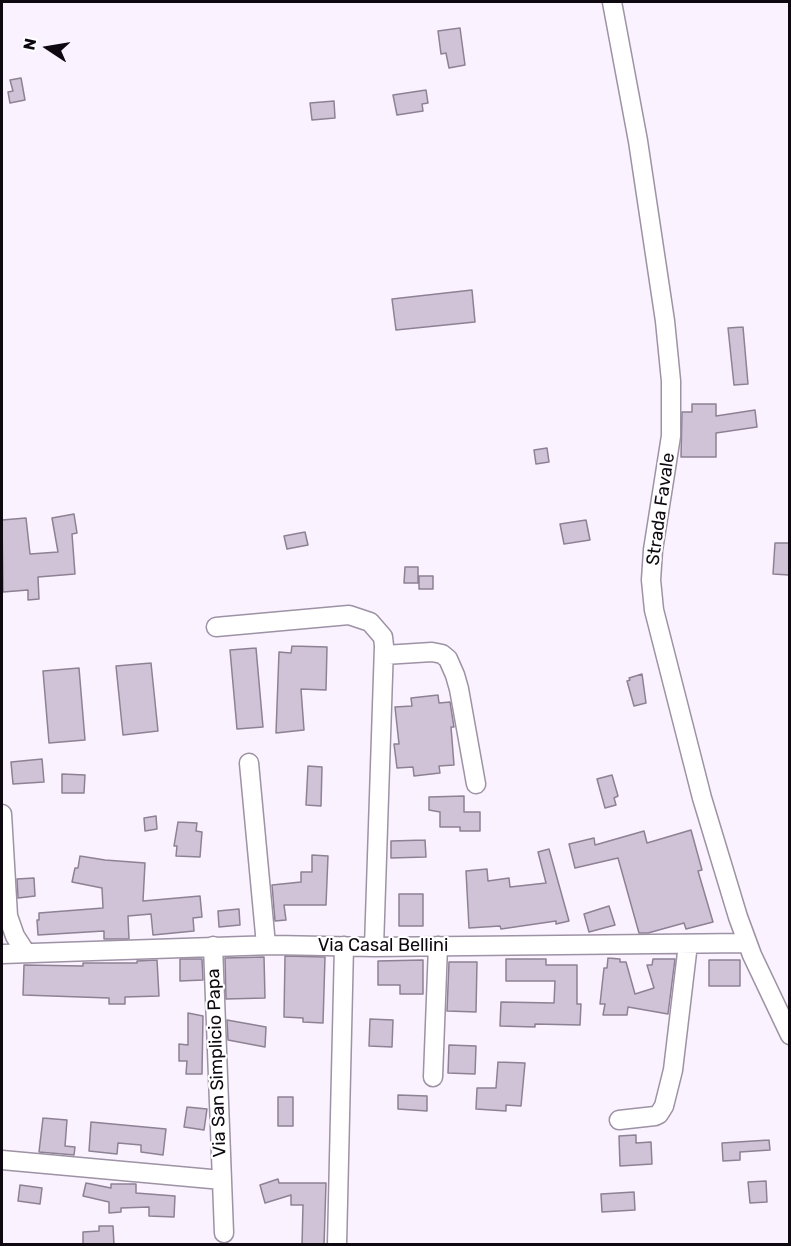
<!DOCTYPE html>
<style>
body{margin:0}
#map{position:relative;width:791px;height:1246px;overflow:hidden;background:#faf2ff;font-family:Rubik,sans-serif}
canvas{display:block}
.frame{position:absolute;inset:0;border:3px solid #0e0910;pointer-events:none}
.north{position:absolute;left:18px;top:18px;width:60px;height:60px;-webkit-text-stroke:4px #fff;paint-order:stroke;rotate:282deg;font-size:16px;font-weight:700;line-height:24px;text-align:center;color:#0e0910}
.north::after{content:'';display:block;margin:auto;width:21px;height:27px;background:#0e0910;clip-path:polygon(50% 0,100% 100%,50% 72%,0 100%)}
</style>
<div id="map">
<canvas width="791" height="1246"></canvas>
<div class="frame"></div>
<div class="north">N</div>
</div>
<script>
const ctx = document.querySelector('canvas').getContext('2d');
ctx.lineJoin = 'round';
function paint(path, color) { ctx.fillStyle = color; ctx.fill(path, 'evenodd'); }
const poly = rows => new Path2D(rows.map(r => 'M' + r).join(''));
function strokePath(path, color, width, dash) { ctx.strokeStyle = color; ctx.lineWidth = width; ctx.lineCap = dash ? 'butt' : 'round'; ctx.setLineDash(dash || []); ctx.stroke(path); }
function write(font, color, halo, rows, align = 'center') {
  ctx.font = font + ' Rubik,sans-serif'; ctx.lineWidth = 4.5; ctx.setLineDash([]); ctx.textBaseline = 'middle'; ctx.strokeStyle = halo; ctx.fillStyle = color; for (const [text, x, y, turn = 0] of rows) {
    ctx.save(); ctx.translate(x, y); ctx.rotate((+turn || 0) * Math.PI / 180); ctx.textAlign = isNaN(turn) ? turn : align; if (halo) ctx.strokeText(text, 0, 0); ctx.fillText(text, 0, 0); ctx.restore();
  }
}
const building = poly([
 [460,28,465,65,449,68,446,53,441,54,438,31,460,28],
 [21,78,25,100,10,103,8,92,13,91,10,80,21,78],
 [426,90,428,103,422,104,423,111,397,115,393,95,426,90],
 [334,101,335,118,312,120,310,103,334,101],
 [472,290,475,322,396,330,392,299,472,290],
 [743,327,748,384,734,385,728,328,743,327],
 [692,404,716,404,716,416,755,410,757,427,716,433,716,457,681,457,682,412,692,412,692,404],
 [547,448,549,462,536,464,534,450,547,448],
 [74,514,77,533,72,534,75,574,38,577,39,599,28,600,28,590,3,592,2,520,26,518,30,554,58,552,52,518,74,514],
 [586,520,590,540,564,544,560,524,586,520],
 [305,532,308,545,287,549,284,536,305,532],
 [775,543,789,543,789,575,773,574,775,543],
 [405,567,418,567,418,583,404,583,405,567],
 [419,576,433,576,433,589,419,589,419,576],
 [292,646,327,647,326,690,301,689,304,730,276,733,279,652,291,653,292,646],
 [256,648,263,727,237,729,230,650,256,648],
 [151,663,158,731,123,735,116,666,151,663],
 [79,668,85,740,49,743,43,671,79,668],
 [642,674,646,703,634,706,627,681,630,680,629,678,642,674],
 [438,695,439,703,450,702,454,727,451,727,454,765,439,766,440,773,414,776,413,767,397,768,394,744,399,744,395,707,412,706,411,698,438,695],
 [42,759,44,782,13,784,11,762,42,759],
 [308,766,322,767,321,806,306,805,308,766],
 [62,774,85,775,84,793,62,793,62,774],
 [612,775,618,796,614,798,616,805,605,808,597,779,612,775],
 [464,796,464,812,480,812,480,831,460,831,460,827,440,827,440,812,429,810,429,797,464,796],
 [156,816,157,829,145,831,144,818,156,816],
 [178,822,197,823,196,831,202,832,200,857,176,856,177,846,174,846,178,822],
 [691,830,702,870,698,871,713,922,686,929,684,923,648,933,639,933,618,858,575,868,569,844,594,838,595,845,644,831,647,843,691,830],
 [425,840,426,857,391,858,391,841,425,840],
 [549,849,569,921,556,924,556,921,501,929,500,926,469,928,466,871,487,869,488,881,509,878,510,887,546,883,538,852,549,849],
 [312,855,328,856,326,905,284,905,286,920,275,921,272,885,301,882,301,872,312,872,312,855],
 [80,856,105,860,145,863,143,901,200,896,202,917,193,918,194,931,153,935,151,914,128,916,129,939,104,939,104,931,38,935,37,920,39,920,39,913,103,908,102,888,72,882,75,868,78,868,80,856],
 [34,878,35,896,18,898,17,879,34,878],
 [399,894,423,894,423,926,399,926,399,894],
 [609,906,615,925,589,932,584,914,609,906],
 [239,909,240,925,219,927,218,911,239,909],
 [285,956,325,957,323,1023,303,1022,303,1018,284,1017,285,956],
 [264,957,265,998,226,999,225,958,264,957],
 [608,958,620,959,620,962,626,962,635,994,654,988,647,965,652,965,653,959,675,959,668,1014,628,1007,627,1015,603,1015,605,1004,600,1004,604,968,607,968,608,958],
 [180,959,202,959,203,980,180,981,180,959],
 [506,959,546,959,546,965,577,965,577,1004,581,1004,580,1025,535,1024,535,1027,500,1026,501,1002,554,1003,555,981,506,981,506,959],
 [157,960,159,996,125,997,125,1004,109,1004,109,998,23,995,24,965,83,966,83,963,137,963,137,961,157,960],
 [423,960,423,994,400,994,400,985,378,985,378,961,423,960],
 [709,960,740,960,740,986,709,986,709,960],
 [449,962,477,962,476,1012,447,1011,449,962],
 [188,1013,203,1016,202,1074,186,1074,187,1061,179,1061,179,1044,188,1045,188,1013],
 [370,1019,393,1020,392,1047,369,1046,370,1019],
 [227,1020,266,1027,265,1047,228,1040,227,1020],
 [449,1045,476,1046,475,1074,448,1073,449,1045],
 [498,1062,525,1063,521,1106,506,1105,506,1111,476,1109,477,1088,496,1088,498,1062],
 [398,1095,427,1096,427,1111,398,1109,398,1095],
 [278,1097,293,1097,293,1126,278,1126,278,1097],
 [187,1107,207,1109,204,1130,184,1127,187,1107],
 [43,1118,67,1120,65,1146,75,1147,74,1155,39,1152,43,1118],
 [91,1122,166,1129,163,1155,141,1152,141,1145,118,1143,117,1154,89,1151,91,1122],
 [636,1135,636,1143,651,1142,652,1164,620,1166,619,1136,636,1135],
 [769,1140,770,1150,740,1152,740,1160,723,1161,722,1143,769,1140],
 [278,1179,279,1183,326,1183,324,1245,302,1245,303,1205,291,1205,291,1195,265,1203,260,1185,278,1179],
 [766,1181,767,1202,750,1203,748,1182,766,1181],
 [86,1183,111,1188,111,1184,136,1184,136,1193,175,1196,174,1217,149,1216,149,1207,121,1208,121,1212,109,1213,109,1202,83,1196,86,1183],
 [20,1185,42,1188,40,1204,18,1201,20,1185],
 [634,1192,635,1210,602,1212,601,1194,634,1192],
 [99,1226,113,1226,114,1245,83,1245,83,1232,99,1231,99,1226]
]);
const minor = poly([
 [612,2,638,141,665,321,671,381,671,436,653,550,651,580,654,610,702,798,738,917,752,955,790,1035],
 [216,627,349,615,370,622,383,637,384,646,374,947],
 [384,655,432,652,442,654,448,659,455,675,459,689,476,784],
 [249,763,266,945],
 [2,814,8,916,15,936,26,953],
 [213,946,224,1233],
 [2,954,274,945,374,947,747,943],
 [433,1077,438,946],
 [619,1120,655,1116,659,1114,664,1106,673,1070,688,944],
 [2,1160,222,1180],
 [337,1244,344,946]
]);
const streetNames = [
 ["Strada Favale",661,509,-82],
 ["Via Casal Bellini",383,946],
 ["Via San Simplicio Papa",217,1063,-92]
];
paint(building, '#d0c3d7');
strokePath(building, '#8d8194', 1.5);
strokePath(minor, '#9e92a5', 21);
strokePath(minor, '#fff', 18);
write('18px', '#0e0910', '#fff', streetNames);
</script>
